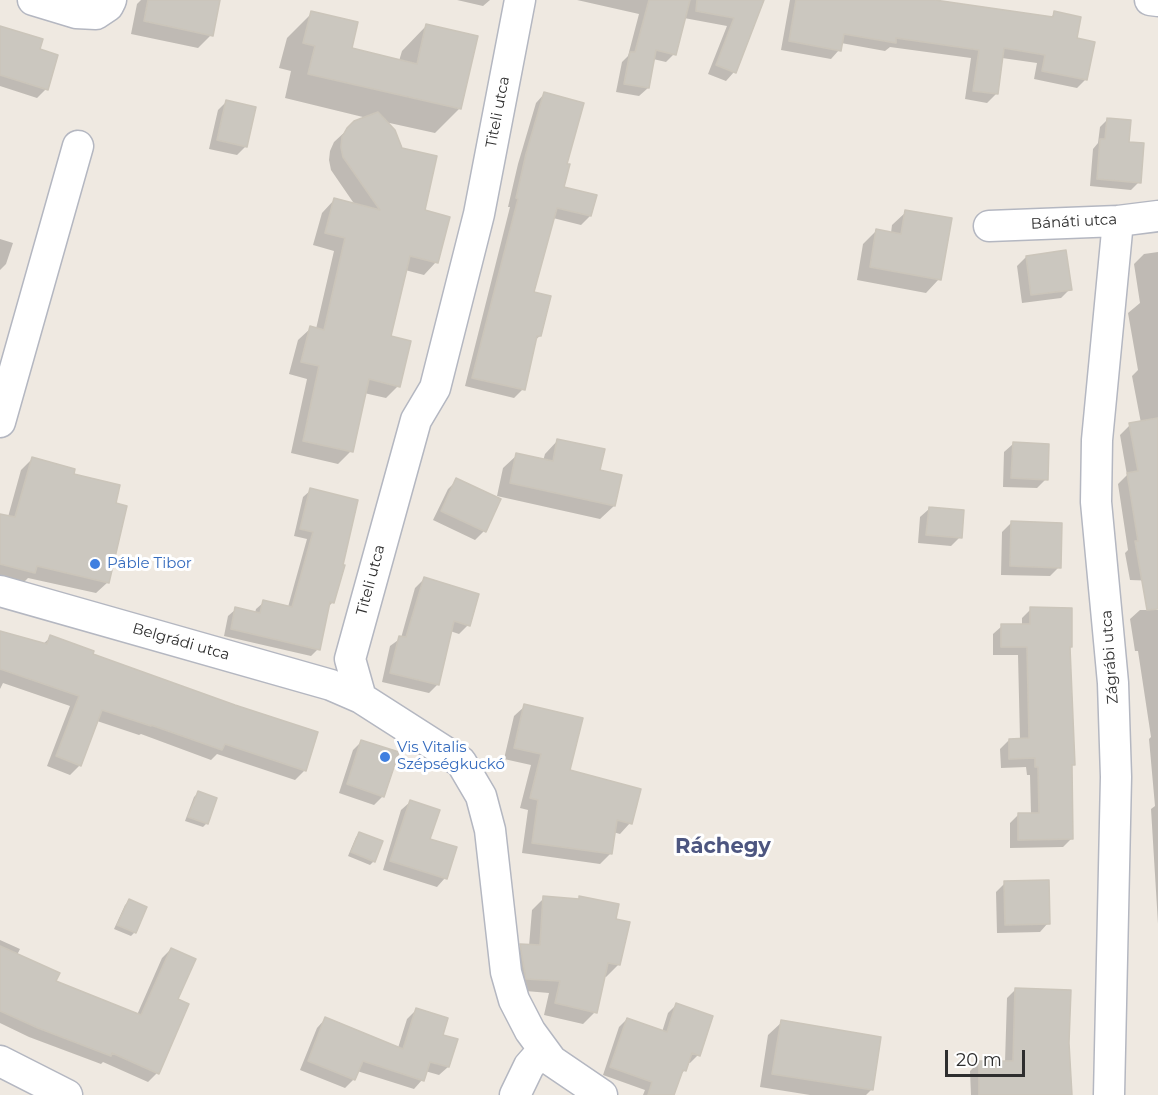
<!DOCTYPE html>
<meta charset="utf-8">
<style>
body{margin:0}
#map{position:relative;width:1158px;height:1095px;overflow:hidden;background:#efe9e1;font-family:Montserrat,sans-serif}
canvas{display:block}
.scale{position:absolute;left:945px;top:1050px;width:80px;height:27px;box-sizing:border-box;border:3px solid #2e2e2e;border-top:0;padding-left:8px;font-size:18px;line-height:21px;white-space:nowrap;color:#2e2e2e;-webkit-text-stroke:4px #fff;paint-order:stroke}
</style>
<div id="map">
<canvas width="1158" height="1095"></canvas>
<div class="scale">20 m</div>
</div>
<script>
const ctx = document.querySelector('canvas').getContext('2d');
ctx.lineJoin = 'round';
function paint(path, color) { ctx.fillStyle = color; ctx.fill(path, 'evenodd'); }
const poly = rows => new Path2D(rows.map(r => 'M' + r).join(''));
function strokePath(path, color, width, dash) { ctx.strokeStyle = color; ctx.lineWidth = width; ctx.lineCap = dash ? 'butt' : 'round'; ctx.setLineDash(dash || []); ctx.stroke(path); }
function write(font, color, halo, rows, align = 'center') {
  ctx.font = font + ' Montserrat,sans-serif'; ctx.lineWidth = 6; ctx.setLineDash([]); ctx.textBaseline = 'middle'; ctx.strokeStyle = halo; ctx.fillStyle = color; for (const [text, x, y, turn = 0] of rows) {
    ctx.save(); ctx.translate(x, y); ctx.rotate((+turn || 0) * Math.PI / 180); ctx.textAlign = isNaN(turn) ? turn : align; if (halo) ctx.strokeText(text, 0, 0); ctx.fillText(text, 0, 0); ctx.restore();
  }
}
const shadow = poly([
 [141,0,219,0,211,35,198,48,131,34,137,4],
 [457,0,490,0,483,6],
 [577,0,762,0,734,72,726,81,708,74,727,26,684,18,674,54,666,62,653,59,648,88,639,96,616,92,622,62,628,56,639,14],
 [790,0,924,0,1050,18,1055,13,1075,40,1086,79,1077,88,1034,79,1037,63,1002,58,996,94,987,103,965,99,971,58,890,47,885,51,841,43,839,50,831,59,781,50],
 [312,13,351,50,399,61,402,51,426,26,460,108,435,133,385,122,423,212,436,262,424,275,405,270,390,337,398,386,386,398,364,393,351,451,338,464,291,453,307,379,289,374,298,340,311,328,316,329,334,251,313,245,322,213,334,200,355,205,331,170,329,160,330,151,334,142,348,129,367,118,285,98,291,71,279,68,287,38],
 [0,28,38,50,46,89,37,98,0,86],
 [544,94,562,188,590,216,581,225,553,218,532,293,540,336,534,341,523,389,514,398,465,386,510,207,508,207,518,164,536,103],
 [227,101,246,146,237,155,209,149,218,110],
 [1108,119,1127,143,1139,182,1131,190,1090,186,1093,149,1098,143,1100,127],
 [906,212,939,279,926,293,857,280,863,244,877,230,891,233,892,225],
 [0,239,13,243,6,264,0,270],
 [1158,252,1158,581,1130,580,1125,553,1128,550,1118,484,1127,475,1120,435,1130,425,1141,423,1132,376,1138,370,1128,313,1140,303,1134,264,1144,254],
 [1026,257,1070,289,1061,298,1022,303,1017,266],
 [558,440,598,472,614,506,600,519,497,496,503,468,517,455,543,461,545,454],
 [1013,444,1046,479,1037,488,1003,487,1004,452],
 [32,459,72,475,114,504,108,582,96,593,28,578,23,583,0,578,0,517,8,517,21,470],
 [457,480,484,531,475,540,433,520,448,489],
 [311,490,341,566,333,602,327,608,318,649,311,656,224,636,228,616,236,609,255,613,256,609,264,602,288,607,307,539,294,536,303,497],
 [929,509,960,537,951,546,918,543,920,517],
 [1011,523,1059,567,1050,576,1001,575,1002,532],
 [424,579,468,625,459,634,450,631,438,684,429,693,382,682,390,646,401,638,415,588],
 [1031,609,1068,649,1073,764,1070,767,1072,838,1063,847,1010,848,1010,823,1019,814,1031,814,1030,775,1027,775,1026,767,1001,768,1000,749,1009,740,1020,740,1018,655,993,655,993,634,1002,626,1022,626,1022,618],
 [1140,610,1158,610,1158,924,1151,809,1155,806,1149,739,1151,737,1138,651,1135,651,1130,619],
 [0,632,43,644,51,637,92,655,305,770,295,780,217,754,211,760,141,734,139,735,97,721,80,765,70,775,47,766,70,706,3,683,0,689],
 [525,706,569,771,630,823,620,834,613,832,610,854,600,864,522,853,528,810,520,808,531,765,504,759,514,716],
 [362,741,383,796,374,805,339,793,353,750],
 [198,793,207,823,203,827,185,821,194,797],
 [410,802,445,878,437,887,383,870,401,810],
 [360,833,374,861,370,865,348,856,356,837],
 [1005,883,1048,923,1040,932,997,933,996,892],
 [580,897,614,920,618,965,606,977,603,976,595,1012,583,1024,544,1015,549,993,514,990,509,958,521,946,529,946,532,910,544,898,577,901],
 [129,901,135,932,131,936,114,929,125,905],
 [0,940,20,949,17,955,54,982,137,1015,162,958,171,949,176,1000,157,1073,148,1082,103,1062,101,1064,29,1037,0,1023],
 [1016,989,1068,1043,1070,1095,971,1095,970,1071,979,1062,1005,1062,1007,998],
 [676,1005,698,1055,690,1063,687,1062,685,1070,679,1076,673,1095,643,1095,645,1090,603,1075,619,1027,627,1019,662,1032,668,1013],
 [416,1010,441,1036,448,1067,439,1075,425,1071,422,1080,414,1089,357,1071,354,1079,345,1088,300,1070,317,1028,325,1019,398,1048,407,1019],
 [782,1022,871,1090,866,1095,810,1095,760,1087,768,1035]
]);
const building = poly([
 [148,0,220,0,213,36,144,21,148,0],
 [649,0,690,0,676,55,656,50,649,88,624,84,630,52,635,52,649,0],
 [697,0,764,0,736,73,716,65,734,18,696,11,697,0],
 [796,0,935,0,1053,17,1054,11,1081,17,1077,38,1095,42,1087,80,1042,71,1045,55,1004,48,998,94,973,91,979,50,896,38,896,43,844,34,841,51,789,41,796,0],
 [311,11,358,22,352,48,417,64,426,24,478,36,461,109,308,74,315,46,303,43,311,11],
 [0,26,43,39,40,49,58,55,48,90,0,75,0,26],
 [544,92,584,103,567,164,570,164,564,187,597,195,591,216,557,208,534,292,551,296,541,336,537,336,525,390,472,378,518,199,516,198,526,154,544,92],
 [226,100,256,107,247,147,217,140,226,100],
 [378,112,395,130,402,148,437,156,425,210,450,217,438,263,410,256,391,336,411,341,400,387,369,379,353,452,303,441,319,366,301,362,310,326,324,330,345,238,325,233,334,198,380,210,343,157,341,147,342,137,347,128,354,121,378,112],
 [1107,118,1131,120,1129,142,1144,143,1141,183,1097,179,1100,139,1105,139,1107,118],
 [905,210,952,218,941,280,870,267,876,229,901,234,905,210],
 [1066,250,1072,290,1031,295,1026,256,1066,250],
 [1158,418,1158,609,1147,610,1135,541,1138,541,1127,473,1138,471,1129,423,1158,418],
 [557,439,605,449,600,470,622,475,615,506,510,483,516,453,553,461,557,439],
 [1013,442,1049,444,1048,480,1011,478,1013,442],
 [32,457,75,469,74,474,120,485,116,503,127,506,109,583,37,566,35,573,0,564,0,514,15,517,32,457],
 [456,478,501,499,486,532,441,511,456,478],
 [310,488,358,500,343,565,345,565,334,603,330,602,320,650,231,629,235,607,260,613,263,600,292,607,313,532,300,529,310,488],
 [929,507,964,510,962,538,926,535,929,507],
 [1011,521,1062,523,1061,568,1010,566,1011,521],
 [424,577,479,594,470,626,454,621,439,685,390,673,399,636,406,637,424,577],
 [1030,607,1072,608,1072,647,1070,647,1075,765,1072,765,1073,839,1018,840,1018,813,1039,813,1038,767,1035,767,1035,758,1009,759,1009,739,1029,738,1027,647,1001,647,1001,624,1030,624,1030,607],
 [0,631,47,644,50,635,94,651,93,654,235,705,318,732,306,771,225,744,222,750,151,725,151,726,102,710,81,766,56,756,79,696,0,669,0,631],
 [524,704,583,718,570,770,641,789,632,824,617,820,612,854,532,843,538,800,530,798,541,754,514,748,524,704],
 [361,740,399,752,384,797,347,784,361,740],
 [198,791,217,798,208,824,188,817,198,791],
 [410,800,440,810,430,839,457,847,447,879,390,861,410,800],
 [359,832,383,841,375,862,351,852,359,832],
 [1049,880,1050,924,1005,925,1004,881,1049,880],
 [543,896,579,899,579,896,619,904,616,919,630,922,620,965,608,963,597,1013,555,1003,560,981,526,979,520,944,540,945,543,896],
 [129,899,147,907,136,933,117,925,129,899],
 [0,946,60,973,56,981,141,1015,171,948,196,959,178,999,189,1004,159,1074,112,1053,111,1056,38,1028,0,1011,0,946],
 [1015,988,1071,990,1069,1043,1072,1095,979,1095,979,1061,1013,1061,1015,988],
 [676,1003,713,1016,700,1056,692,1053,686,1071,683,1070,674,1095,648,1095,652,1082,610,1067,627,1018,667,1032,676,1003],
 [416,1008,448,1018,443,1035,458,1039,449,1067,430,1062,424,1081,363,1061,355,1080,308,1061,325,1017,403,1049,416,1008],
 [781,1020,881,1037,873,1090,772,1074,781,1020]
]);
const minor = poly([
 [33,0,76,13,96,14,108,6,111,0],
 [1150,0,1158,1],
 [989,226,1118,221,1158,216],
 [0,422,78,146],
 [0,591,331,685,361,698,461,762,481,796,490,830,506,972,514,1000,530,1031,552,1061,602,1095],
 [361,698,350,659,416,420,435,388,479,214,520,0],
 [0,1061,67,1095],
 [515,1095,529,1066,543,1050],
 [1109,1095,1116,777,1113,683,1096,502,1097,440,1118,221]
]);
const markers = [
 [95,564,6,"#3f7fe0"],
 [385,757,6,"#3f7fe0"]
];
const streetNames = [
 ["Titeli utca",498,112,-79],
 ["Bánáti utca",1074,222,-3],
 ["Titeli utca",371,580,-75],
 ["Belgrádi utca",181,642,16],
 ["Zágrábi utca",1110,657,-94]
];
const shopNames = [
 ["Páble Tibor",107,564],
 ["Vis Vitalis",397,748],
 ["Szépségkuckó",397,765]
];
const districtNames = [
 ["Ráchegy",723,847]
];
paint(shadow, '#0003');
paint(building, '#cbc7bf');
strokePath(building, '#cbc5ba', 1.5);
strokePath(minor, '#b4b7c1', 33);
strokePath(minor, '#fff', 30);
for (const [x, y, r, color] of markers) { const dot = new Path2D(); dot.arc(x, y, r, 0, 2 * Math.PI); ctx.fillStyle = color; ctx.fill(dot); strokePath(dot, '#fff', 2); }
write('15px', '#2e2e2e', '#fff', streetNames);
write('15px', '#366cbe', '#fff', shopNames, 'left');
write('bold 21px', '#4d5680', '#fff', districtNames);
</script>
